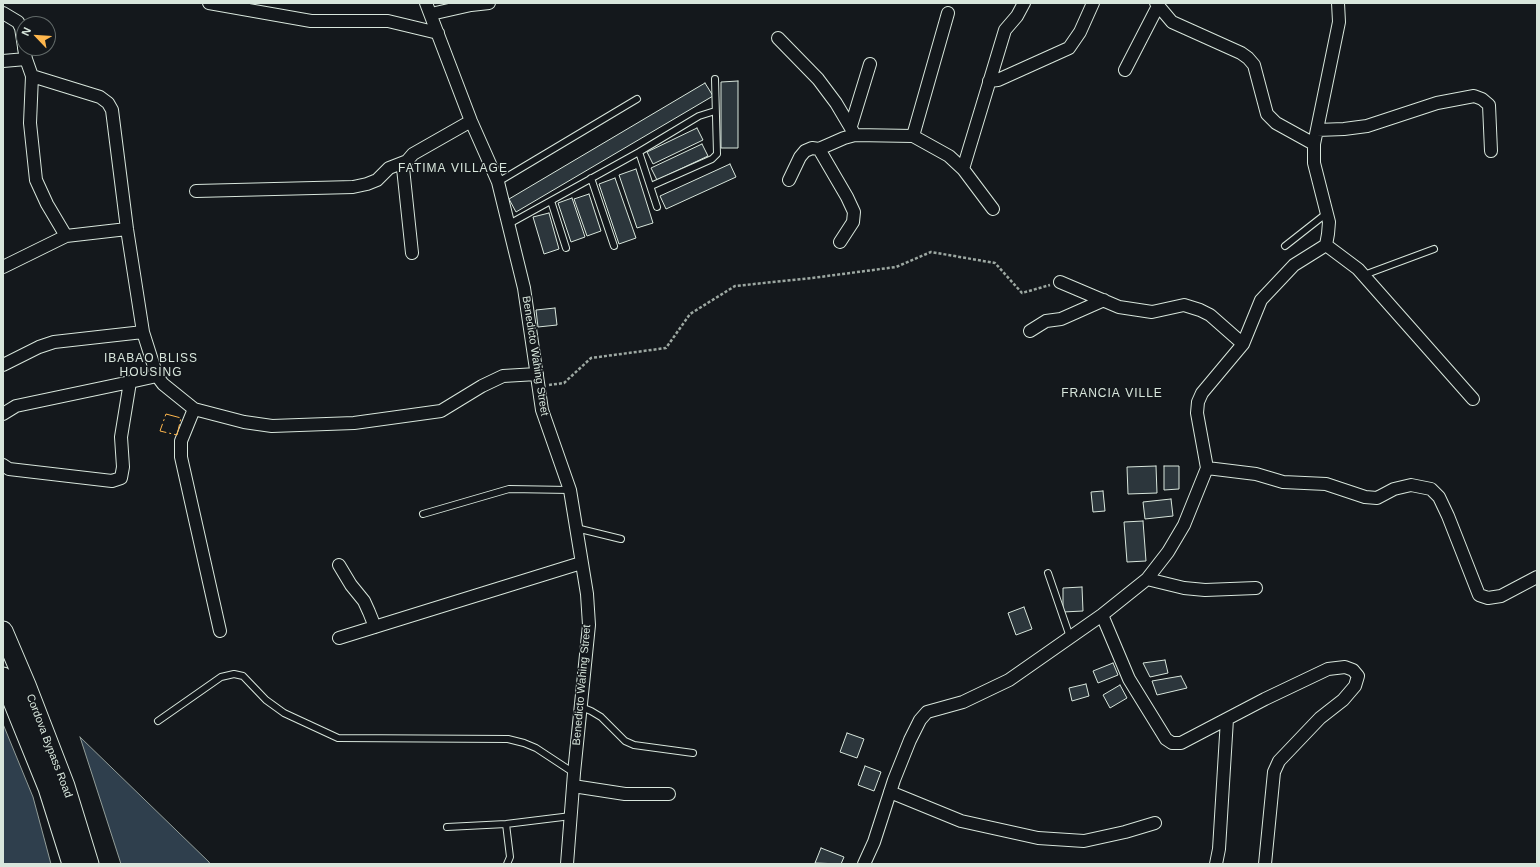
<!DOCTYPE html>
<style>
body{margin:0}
#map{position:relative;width:1540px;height:867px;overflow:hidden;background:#14181c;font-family:Helvetica,sans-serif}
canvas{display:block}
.frame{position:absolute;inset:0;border:4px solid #d8e6dc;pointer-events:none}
.north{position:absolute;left:16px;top:16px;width:40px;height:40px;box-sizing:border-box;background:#14181c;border:1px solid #626a69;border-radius:50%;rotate:295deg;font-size:11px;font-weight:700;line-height:16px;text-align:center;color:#d8e6dc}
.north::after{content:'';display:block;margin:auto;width:14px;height:18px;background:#ffb74d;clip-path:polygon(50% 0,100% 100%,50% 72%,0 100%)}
</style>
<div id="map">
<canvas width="1540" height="867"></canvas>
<div class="frame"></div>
<div class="north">N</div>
</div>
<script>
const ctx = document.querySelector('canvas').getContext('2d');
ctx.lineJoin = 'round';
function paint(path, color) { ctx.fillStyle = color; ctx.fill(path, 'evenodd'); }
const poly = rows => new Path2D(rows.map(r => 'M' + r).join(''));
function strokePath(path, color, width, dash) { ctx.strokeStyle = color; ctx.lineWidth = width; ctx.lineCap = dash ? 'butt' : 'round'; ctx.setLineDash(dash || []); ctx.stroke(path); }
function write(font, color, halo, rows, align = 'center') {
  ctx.font = font + ' Helvetica,sans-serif'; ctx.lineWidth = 3; ctx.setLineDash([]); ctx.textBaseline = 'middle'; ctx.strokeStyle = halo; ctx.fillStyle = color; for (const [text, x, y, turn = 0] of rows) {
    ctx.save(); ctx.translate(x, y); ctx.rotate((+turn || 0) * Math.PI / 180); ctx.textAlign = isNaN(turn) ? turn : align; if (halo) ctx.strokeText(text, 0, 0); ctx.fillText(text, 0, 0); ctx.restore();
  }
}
const water = poly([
 [3,724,33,797,51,864,3,864,3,724],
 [80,737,209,862,210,864,121,864,80,737]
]);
const building = poly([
 [738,81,738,148,721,148,721,82,738,81],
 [705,83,713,96,516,212,509,199,705,83],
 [697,128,703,140,653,164,647,152,697,128],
 [702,144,708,156,657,180,651,168,702,144],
 [730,164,736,177,666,209,660,196,730,164],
 [636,169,653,223,637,228,619,175,636,169],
 [615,178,636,238,619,244,599,184,615,178],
 [589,194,601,231,587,236,574,199,589,194],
 [572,198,585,237,571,242,558,203,572,198],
 [549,213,559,249,544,254,533,217,549,213],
 [555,308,557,325,538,327,536,310,555,308],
 [1156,466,1157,493,1128,494,1127,467,1156,466],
 [1164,466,1179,466,1179,489,1164,490,1164,466],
 [1103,491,1105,511,1093,512,1091,492,1103,491],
 [1171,499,1173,516,1145,519,1143,502,1171,499],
 [1143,521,1146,561,1127,562,1124,522,1143,521],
 [1082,587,1083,611,1063,612,1063,588,1082,587],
 [1024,607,1032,629,1016,635,1008,613,1024,607],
 [1165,660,1168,673,1150,677,1143,663,1165,660],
 [1113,663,1118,675,1098,683,1093,671,1113,663],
 [1181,676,1187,688,1157,695,1152,681,1181,676],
 [1086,684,1089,696,1072,701,1069,688,1086,684],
 [1120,685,1127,698,1110,708,1103,695,1120,685],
 [847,733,864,739,857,758,840,752,847,733],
 [865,766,881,772,874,791,858,785,865,766],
 [821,848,844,857,841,864,815,863,821,848]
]);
const path = poly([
 [549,385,564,383,591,358,666,348,690,314,735,286,812,278,896,267,931,252,995,263,1022,293,1050,285]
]);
const service = poly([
 [639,152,657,207],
 [591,178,614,246],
 [498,182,637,99],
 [651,186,712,159,717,154,715,79],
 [551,201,566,248],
 [509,224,639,152,699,116,715,111],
 [1285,246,1327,213],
 [1364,275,1434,249],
 [423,514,509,489,570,490],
 [576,528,621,539],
 [1048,573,1070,637],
 [581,707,591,711,601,717,625,741,634,745,693,753],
 [158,721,221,677,234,674,243,676,266,700,284,713,338,738,508,739,524,743,536,748,574,773],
 [506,824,510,857,507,864],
 [447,827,506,824,571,816]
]);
const minor = poly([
 [209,3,311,21,388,21,438,33],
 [426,3,471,121,498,182,524,288,542,410,570,490,587,594,589,625,574,773,567,864],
 [1156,3,1172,22,1241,53,1248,58,1254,65,1267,114,1276,123,1314,144],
 [3,13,18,22,21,28,24,47],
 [948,13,913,136,949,156,963,169,993,209],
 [431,14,471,5,489,3],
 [778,38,818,79,836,103,855,135],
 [24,48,26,59,32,76,30,123,36,180,47,204,66,236],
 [3,61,26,59],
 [1125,70,1158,6],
 [32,76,100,97,108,103,112,110,127,229,143,332,157,376,163,384,194,409,244,422,272,426,354,423,441,411,482,386,503,376,537,374],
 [989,81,998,80,1069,48,1080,32,1093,3],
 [851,126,870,64],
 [1317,130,1344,129,1367,126,1437,103,1474,96,1482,99,1489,105,1491,151],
 [819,149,847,197,854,212,853,222,840,242],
 [963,169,1005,30,1017,16,1024,3],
 [789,180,800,157,805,151,812,148,819,149,844,138,855,135,913,136],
 [196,191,353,187,367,184,377,180,389,168,407,161],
 [1326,245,1358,269,1473,399],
 [412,253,403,168,407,161,413,154,471,121],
 [3,267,66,236,127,229],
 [1060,282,1119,307,1152,312,1184,305,1200,310,1210,315,1243,344],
 [1030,331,1046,321,1061,319,1104,300],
 [3,365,39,347,54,342,143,332],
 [130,382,157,376],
 [194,409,181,441,181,457,220,631],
 [3,414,16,406,130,382,121,437,123,467,121,478,112,481,9,469,3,465],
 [1207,468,1256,474,1283,482,1326,484,1365,497,1377,498,1394,489,1411,485,1431,489,1439,497,1448,516,1479,595,1488,598,1501,596,1537,577],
 [339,565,351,585,364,601,369,612,375,627],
 [1147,579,1184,588,1205,590,1256,588],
 [1102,615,1129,679,1166,739,1172,743,1181,743,1265,699,1328,669,1345,667,1353,670,1358,676,1355,686,1343,700,1320,718,1279,761,1274,772,1265,864],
 [339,638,581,563],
 [573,786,625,794,669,794],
 [890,792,961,821,1038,838,1084,841,1125,832,1155,823],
 [864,864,874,842,894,780,910,740,920,720,927,712,963,702,1009,680,1102,615,1147,579,1168,552,1184,525,1207,468,1197,413,1198,402,1202,393,1243,344,1261,300,1294,265,1326,245,1328,234,1329,222,1314,163,1314,144,1339,22,1338,3],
 [1216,864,1219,849,1227,719]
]);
const primary = poly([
 [3,631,26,685,65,786,89,864],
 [3,677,48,788,72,864]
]);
const power = poly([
 [166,414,181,418,177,435,160,431,166,414]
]);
const streetNames = [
 ["Benedicto Wahing Street",535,356,81],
 ["Benedicto Wahing Street",582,685,-85],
 ["Cordova Bypass Road",49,746,69]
];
const neighbourhoodNames = [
 ["FATIMA VILLAGE",453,169],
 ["IBABAO BLISS",151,359],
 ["HOUSING",151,373],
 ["FRANCIA VILLE",1112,394]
];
paint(water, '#2f3f4d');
strokePath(water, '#939e99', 1);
paint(building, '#2c363c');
strokePath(building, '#d8e6dc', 1);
strokePath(service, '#d8e6dc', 8);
strokePath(minor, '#d8e6dc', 14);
strokePath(primary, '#d8e6dc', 21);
strokePath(path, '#9da8a2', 2.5, [3, 2]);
strokePath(service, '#14181c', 6);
strokePath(minor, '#14181c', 12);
strokePath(primary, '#14181c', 19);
strokePath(power, '#ffb74d', 1, [14, 3, 2, 3]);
write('11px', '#d8e6dc', '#14181c', streetNames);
ctx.letterSpacing = '1px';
write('12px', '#d8e6dc', '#14181c', neighbourhoodNames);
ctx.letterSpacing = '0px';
</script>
